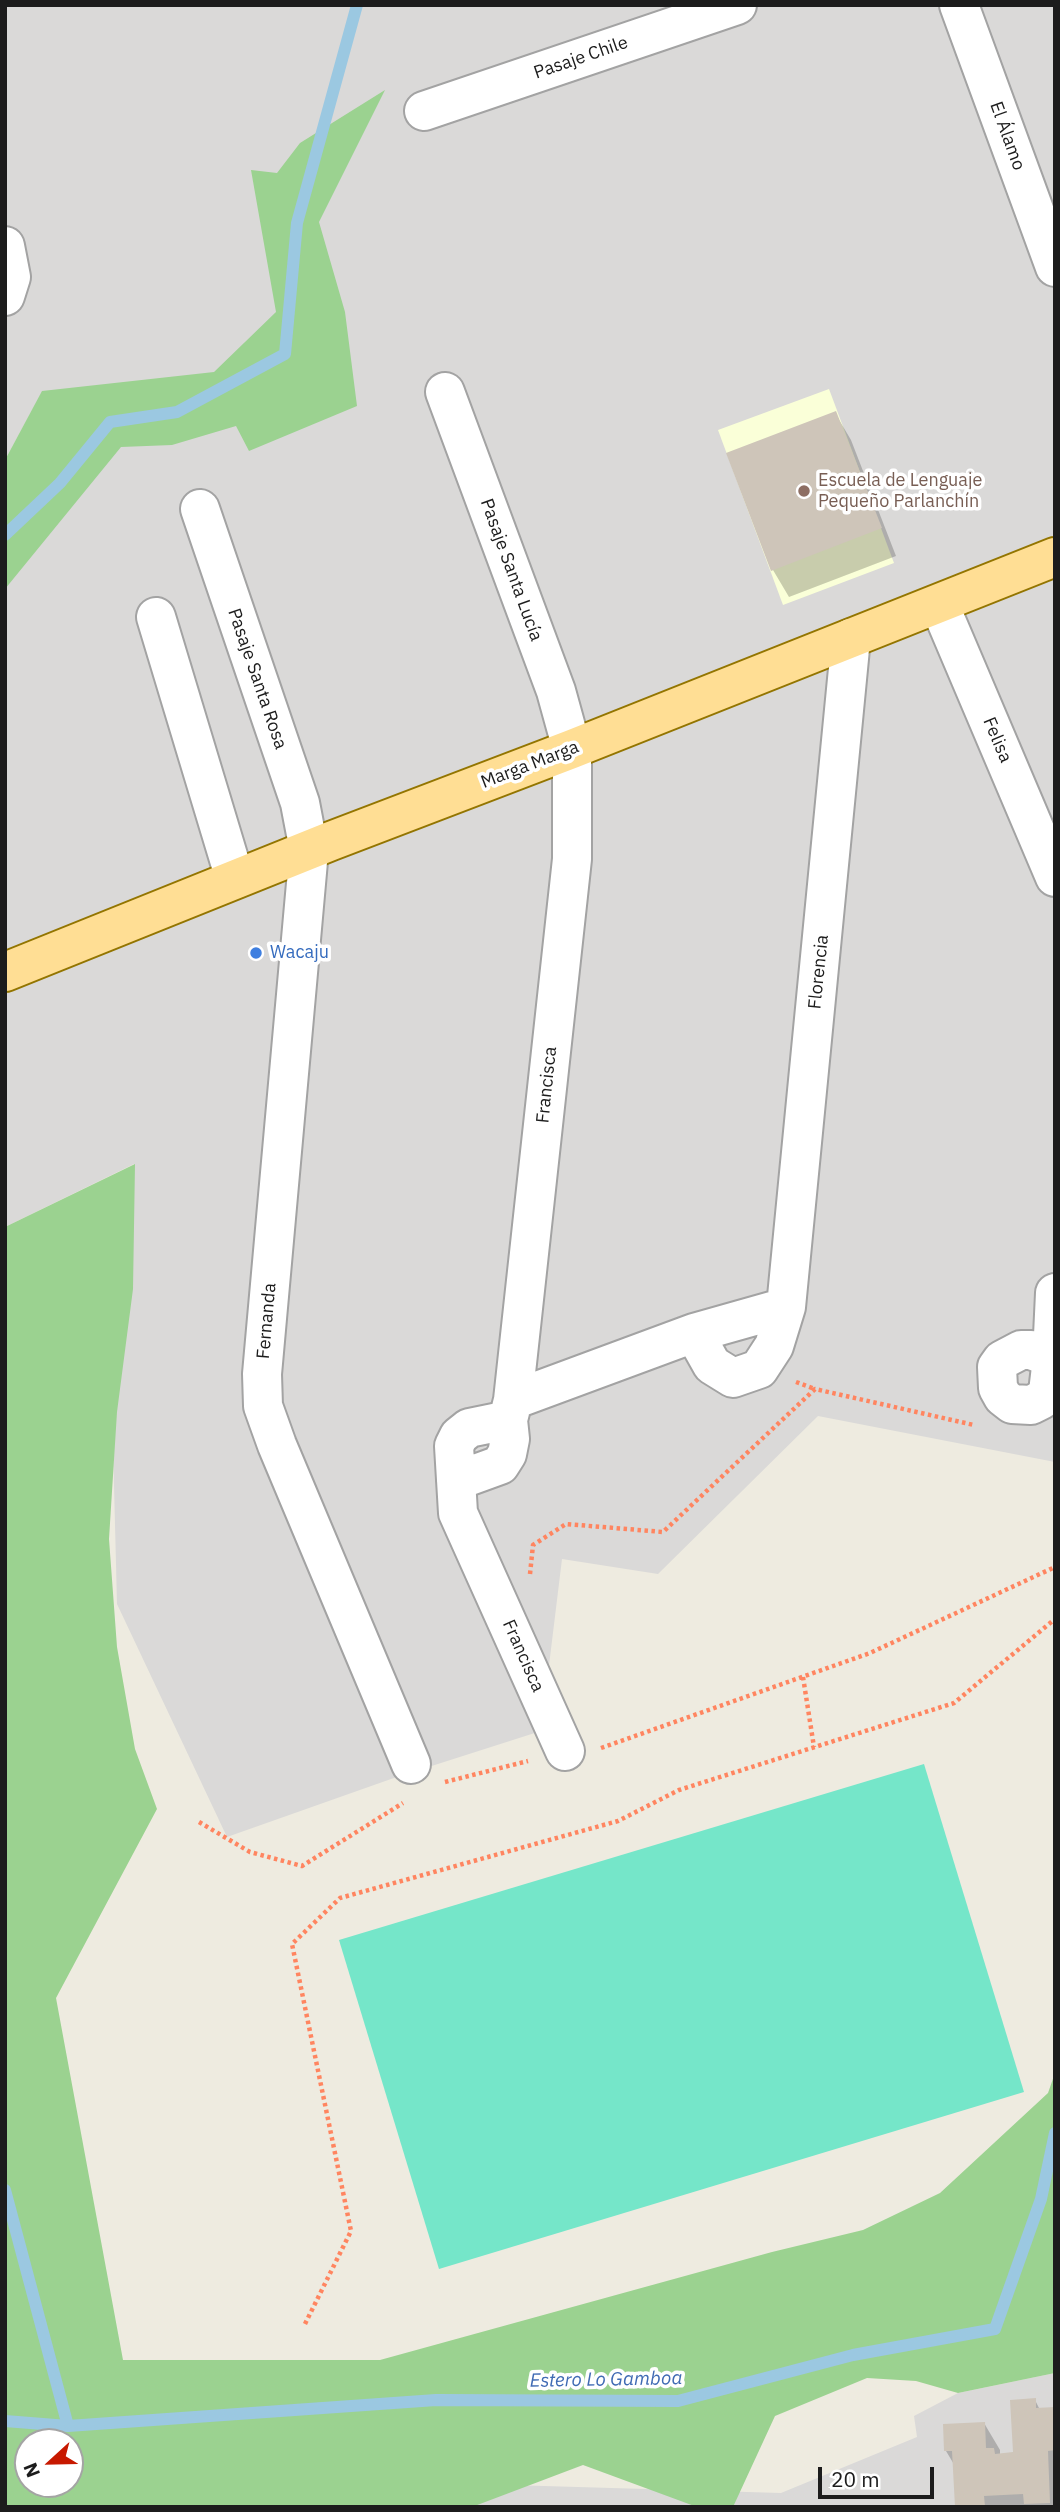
<!DOCTYPE html>
<meta charset="utf-8">
<style>
body{margin:0}
#map{position:relative;width:1060px;height:2512px;overflow:hidden;background:#eeebe0;font-family:"IBM Plex Sans",sans-serif}
canvas{display:block}
.frame{position:absolute;inset:0;border:7px solid #1c1c1c;pointer-events:none}
.north{position:absolute;left:14px;top:2428px;width:70px;height:70px;box-sizing:border-box;background:#fff;border:2px solid #a4a4a4;border-radius:50%;rotate:248deg;font-size:19px;font-weight:700;line-height:28px;text-align:center;color:#1c1c1c}
.north::after{content:'';display:block;margin:auto;width:24px;height:32px;background:#c71900;clip-path:polygon(50% 0,100% 100%,50% 72%,0 100%)}
.scale{position:absolute;left:818px;top:2467px;width:116px;height:32px;box-sizing:border-box;border:4px solid #1c1c1c;border-top:0;padding-left:9px;font-size:21px;line-height:24px;white-space:nowrap;color:#1c1c1c;-webkit-text-stroke:5px #fff;paint-order:stroke}
</style>
<div id="map">
<canvas width="1060" height="2512"></canvas>
<div class="frame"></div>
<div class="north">N</div>
<div class="scale">20 m</div>
</div>
<script>
const ctx = document.querySelector('canvas').getContext('2d');
ctx.lineJoin = 'round';
function paint(path, color) { ctx.fillStyle = color; ctx.fill(path, 'evenodd'); }
const poly = rows => new Path2D(rows.map(r => 'M' + r).join(''));
function strokePath(path, color, width, dash) { ctx.strokeStyle = color; ctx.lineWidth = width; ctx.lineCap = dash ? 'butt' : 'round'; ctx.setLineDash(dash || []); ctx.stroke(path); }
function write(font, color, halo, rows, align = 'center') {
  ctx.font = font + ' "IBM Plex Sans",sans-serif'; ctx.lineWidth = 7; ctx.setLineDash([]); ctx.textBaseline = 'middle'; ctx.strokeStyle = halo; ctx.fillStyle = color; for (const [text, x, y, turn = 0] of rows) {
    ctx.save(); ctx.translate(x, y); ctx.rotate((+turn || 0) * Math.PI / 180); ctx.textAlign = isNaN(turn) ? turn : align; if (halo) ctx.strokeText(text, 0, 0); ctx.fillText(text, 0, 0); ctx.restore();
  }
}
const residential = poly([
 [5,5,1055,5,1055,1462,818,1416,658,1574,562,1559,541,1731,391,1779,227,1837,117,1604,112,1405,134,1164,5,1227,5,582,41,394,5,460],
 [1055,2373,1055,2507,428,2507,510,2485,781,2493,917,2437,914,2416,958,2393]
]);
const education = poly([
 [829,389,894,563,783,605,718,430]
]);
const forest = poly([
 [385,90,319,222,345,312,357,406,249,451,236,426,172,445,121,447,5,589,5,460,42,391,214,372,276,312,251,170,277,173,300,143],
 [135,1164,133,1289,117,1412,109,1539,117,1647,135,1749,157,1809,56,1998,123,2360,380,2360,772,2252,863,2230,940,2193,1048,2093,1055,2073,1055,2373,958,2393,916,2381,867,2378,775,2416,733,2507,697,2507,583,2465,472,2507,5,2507,5,1227],
 [28,2442,70,2442,70,2484,28,2484]
]);
const pitch = poly([
 [924,1764,1024,2092,439,2269,339,1940]
]);
const shadow = poly([
 [835,413,851,440,896,556,789,597,773,570],
 [1035,2400,1040,2410,1055,2409,1055,2507,957,2507,955,2466,946,2451,984,2423,1000,2450,1000,2455,1015,2454]
]);
const stream = poly([
 [5,535,60,483,110,422,177,412,285,354,297,223,357,5],
 [5,2190,68,2426],
 [5,2421,68,2426,436,2400,678,2401,853,2355,995,2329,1041,2199,1055,2133]
]);
const building = poly([
 [836,411,882,528,771,571,726,453],
 [1036,2398,1036,2408,1055,2407,1055,2450,1048,2451,1050,2503,1024,2504,1023,2494,984,2496,985,2506,955,2507,952,2451,944,2451,943,2424,985,2422,986,2448,994,2448,995,2454,1013,2452,1010,2400]
]);
const path = poly([
 [796,1382,815,1389],
 [530,1574,533,1545,566,1524,663,1532,815,1389,974,1425],
 [803,1677,814,1747],
 [601,1748,870,1653,1055,1567],
 [445,1782,528,1761],
 [199,1822,250,1852,302,1866,403,1803],
 [305,2324,351,2231,292,1944,340,1898,618,1821,679,1790,954,1703,1055,1619]
]);
const minor = poly([
 [959,5,1055,267],
 [424,111,737,5],
 [5,246,11,277,5,296],
 [445,392,556,691,572,749,572,859,513,1400,508,1420],
 [200,509,300,803,309,850,262,1374,263,1406,277,1445,411,1764],
 [939,604,1055,877],
 [156,617,235,879],
 [694,1333,712,1365,733,1378,759,1369,774,1346,786,1307,851,638],
 [1045,1355,1031,1350,1021,1350,1002,1360,997,1367,998,1388,1003,1397,1012,1404,1031,1405,1041,1400,1048,1392,1051,1367,1045,1355,1053,1336,1055,1293],
 [513,1400,694,1333,786,1307],
 [456,1481,500,1465,507,1454,510,1439,508,1420,469,1428,459,1436,454,1446,458,1513,565,1751]
]);
const major = poly([
 [5,972,331,841,572,749,1055,557]
]);
const markers = [
 [804,491,7,"#8d6e63"],
 [256,953,7,"#3f7fe0"]
];
const streetNames = [
 ["Pasaje Chile",581,58,-19],
 ["El Álamo",1007,136,70],
 ["Pasaje Santa Lucía",511,570,70],
 ["Pasaje Santa Rosa",257,679,71],
 ["Felisa",997,740,67],
 ["Marga Marga",530,765,-21],
 ["Florencia",819,972,-84],
 ["Francisca",547,1085,-84],
 ["Fernanda",267,1321,-85],
 ["Francisca",523,1656,66]
];
const educationNames = [
 ["Escuela de Lenguaje",818,481],
 ["Pequeño Parlanchín",818,502]
];
const shopNames = [
 ["Wacaju",270,953]
];
const waterNames = [
 ["Estero Lo Gamboa",606,2380,-1]
];
paint(residential, '#dad9d8');
paint(education, '#faffd8');
paint(forest, '#9bd290');
paint(pitch, '#75e6c9');
paint(shadow, '#0003');
strokePath(stream, '#9bc8e1', 12);
paint(building, '#cec5b9');
strokePath(minor, '#a3a3a3', 42);
strokePath(major, '#937500', 42);
strokePath(path, '#ff8560', 4.5, [3.5, 3.5]);
strokePath(minor, '#fff', 38);
strokePath(major, '#ffde94', 38);
for (const [x, y, r, color] of markers) { const dot = new Path2D(); dot.arc(x, y, r, 0, 2 * Math.PI); ctx.fillStyle = color; ctx.fill(dot); strokePath(dot, '#fff', 2.5); }
write('18px', '#1c1c1c', '#fff', streetNames);
write('18px', '#785e54', '#fff', educationNames, 'left');
write('18px', '#366cbe', '#fff', shopNames, 'left');
write('italic 19px', '#406bb4', '#fff', waterNames);
</script>
